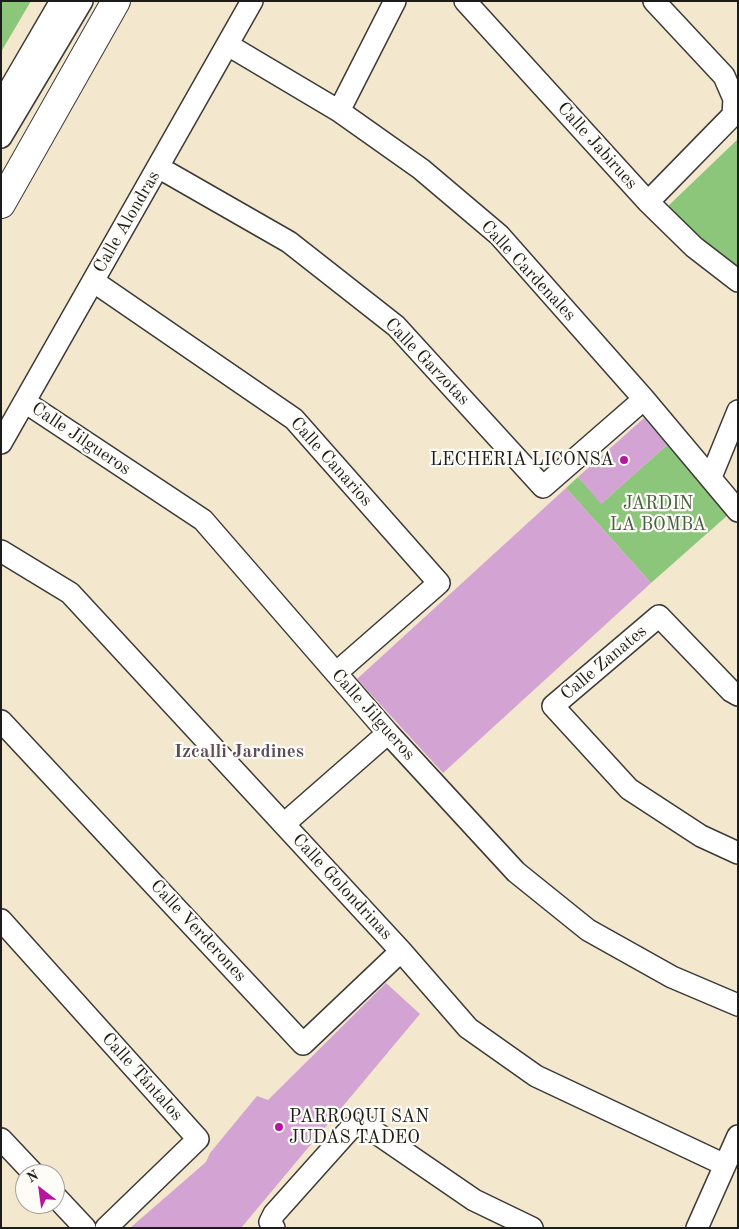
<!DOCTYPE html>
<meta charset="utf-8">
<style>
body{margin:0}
#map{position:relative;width:739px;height:1229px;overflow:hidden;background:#f3e7ce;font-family:"Old Standard TT",serif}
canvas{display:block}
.frame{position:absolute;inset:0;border:2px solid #1c1c1c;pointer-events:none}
.north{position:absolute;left:15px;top:1164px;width:50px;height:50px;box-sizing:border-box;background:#fdfcf7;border:1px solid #a3a29f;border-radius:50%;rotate:330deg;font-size:14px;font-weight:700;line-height:20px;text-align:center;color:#1c1c1c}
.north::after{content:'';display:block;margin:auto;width:18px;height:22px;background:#b5179e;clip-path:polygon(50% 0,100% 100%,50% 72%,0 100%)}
</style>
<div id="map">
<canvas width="739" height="1229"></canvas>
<div class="frame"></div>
<div class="north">N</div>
</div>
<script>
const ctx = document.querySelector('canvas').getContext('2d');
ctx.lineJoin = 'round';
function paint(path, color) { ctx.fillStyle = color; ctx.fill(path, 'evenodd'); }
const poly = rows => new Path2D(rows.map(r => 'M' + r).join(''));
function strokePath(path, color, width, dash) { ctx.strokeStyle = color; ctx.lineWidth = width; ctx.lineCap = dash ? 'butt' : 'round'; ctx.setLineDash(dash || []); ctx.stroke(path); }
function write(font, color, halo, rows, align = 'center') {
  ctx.font = font + ' "Old Standard TT",serif'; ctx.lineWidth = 4.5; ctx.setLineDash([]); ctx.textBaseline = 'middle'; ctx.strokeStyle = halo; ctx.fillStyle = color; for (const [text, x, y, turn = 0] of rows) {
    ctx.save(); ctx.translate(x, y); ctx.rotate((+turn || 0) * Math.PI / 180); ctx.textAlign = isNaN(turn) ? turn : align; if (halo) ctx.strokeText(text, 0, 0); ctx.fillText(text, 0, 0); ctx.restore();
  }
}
const green = poly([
 [1,1,31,1,1,52],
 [738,139,738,265,736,267,666,208],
 [667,445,729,514,651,583,566,488,578,477,602,503]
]);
const building = poly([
 [644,418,667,445,601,504,578,477],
 [566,488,651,583,443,773,357,679],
 [386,983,420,1014,241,1228,130,1228,206,1162,210,1153,257,1096,268,1100]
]);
const minor = poly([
 [465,1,648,202,694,247,738,281],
 [228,45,339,111,421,169,499,235,644,399,738,511],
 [1,104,61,1],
 [339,111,395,1],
 [1,137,82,1],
 [158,167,289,242,396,326,543,487,644,399],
 [648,202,733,115,734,99,724,76,654,1],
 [93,281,294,419,439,583,336,673],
 [25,402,203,520,388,733,516,872,588,930,672,977,738,1005],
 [1,443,252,1],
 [711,477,738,411],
 [1,551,70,593,401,951,468,1028,536,1076,725,1165],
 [738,695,731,691,659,616,553,706,629,789,701,836,738,853],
 [1,721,303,1044,401,951],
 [284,824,388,733],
 [1,920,198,1139,106,1228],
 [1,1139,34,1174],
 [55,1196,85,1228],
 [274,1228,270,1222,274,1214,350,1129,358,1124,369,1128,474,1200,532,1228],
 [697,1228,738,1136]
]);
const major = poly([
 [1,204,116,1]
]);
const markers = [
 [624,460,5,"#b5179e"],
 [279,1127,5,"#b5179e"]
];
const streetNames = [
 ["Calle Jabirues",597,146,48],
 ["Calle Alondras",127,222,-60],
 ["Calle Cardenales",528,271,47],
 ["Calle Garzotas",427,362,46],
 ["Calle Jilgueros",81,439,34],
 ["Calle Canarios",331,462,48],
 ["Calle Zanates",604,663,-40],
 ["Calle Jilgueros",373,715,48],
 ["Calle Golondrinas",342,887,47],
 ["Calle Verderones",198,931,47],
 ["Calle Tántalos",142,1077,48]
];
const poiNames = [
 ["LECHERIA LICONSA",614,460],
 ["PARROQUI SAN",289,1117,"left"],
 ["JUDAS TADEO",289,1138,"left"]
];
const parkNames = [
 ["JARDIN",658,504],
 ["LA BOMBA",658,525]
];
const neighbourhoodNames = [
 ["Izcalli Jardines",239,752]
];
paint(green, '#8bc67b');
paint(building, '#d3a4d3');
strokePath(minor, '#3c3a37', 24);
strokePath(major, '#3c3a37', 30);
strokePath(minor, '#fff', 21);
strokePath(major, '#fff', 28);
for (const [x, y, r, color] of markers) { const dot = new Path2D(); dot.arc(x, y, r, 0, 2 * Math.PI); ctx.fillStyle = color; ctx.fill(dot); strokePath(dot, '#fdfcf7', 2); }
write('18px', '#1c1c1c', '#fdfcf7', streetNames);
write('18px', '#1c1c1c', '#fdfcf7', poiNames, 'right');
write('18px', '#486042', '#fdfcf7', parkNames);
write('bold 19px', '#5c4c5c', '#fdfcf7', neighbourhoodNames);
</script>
